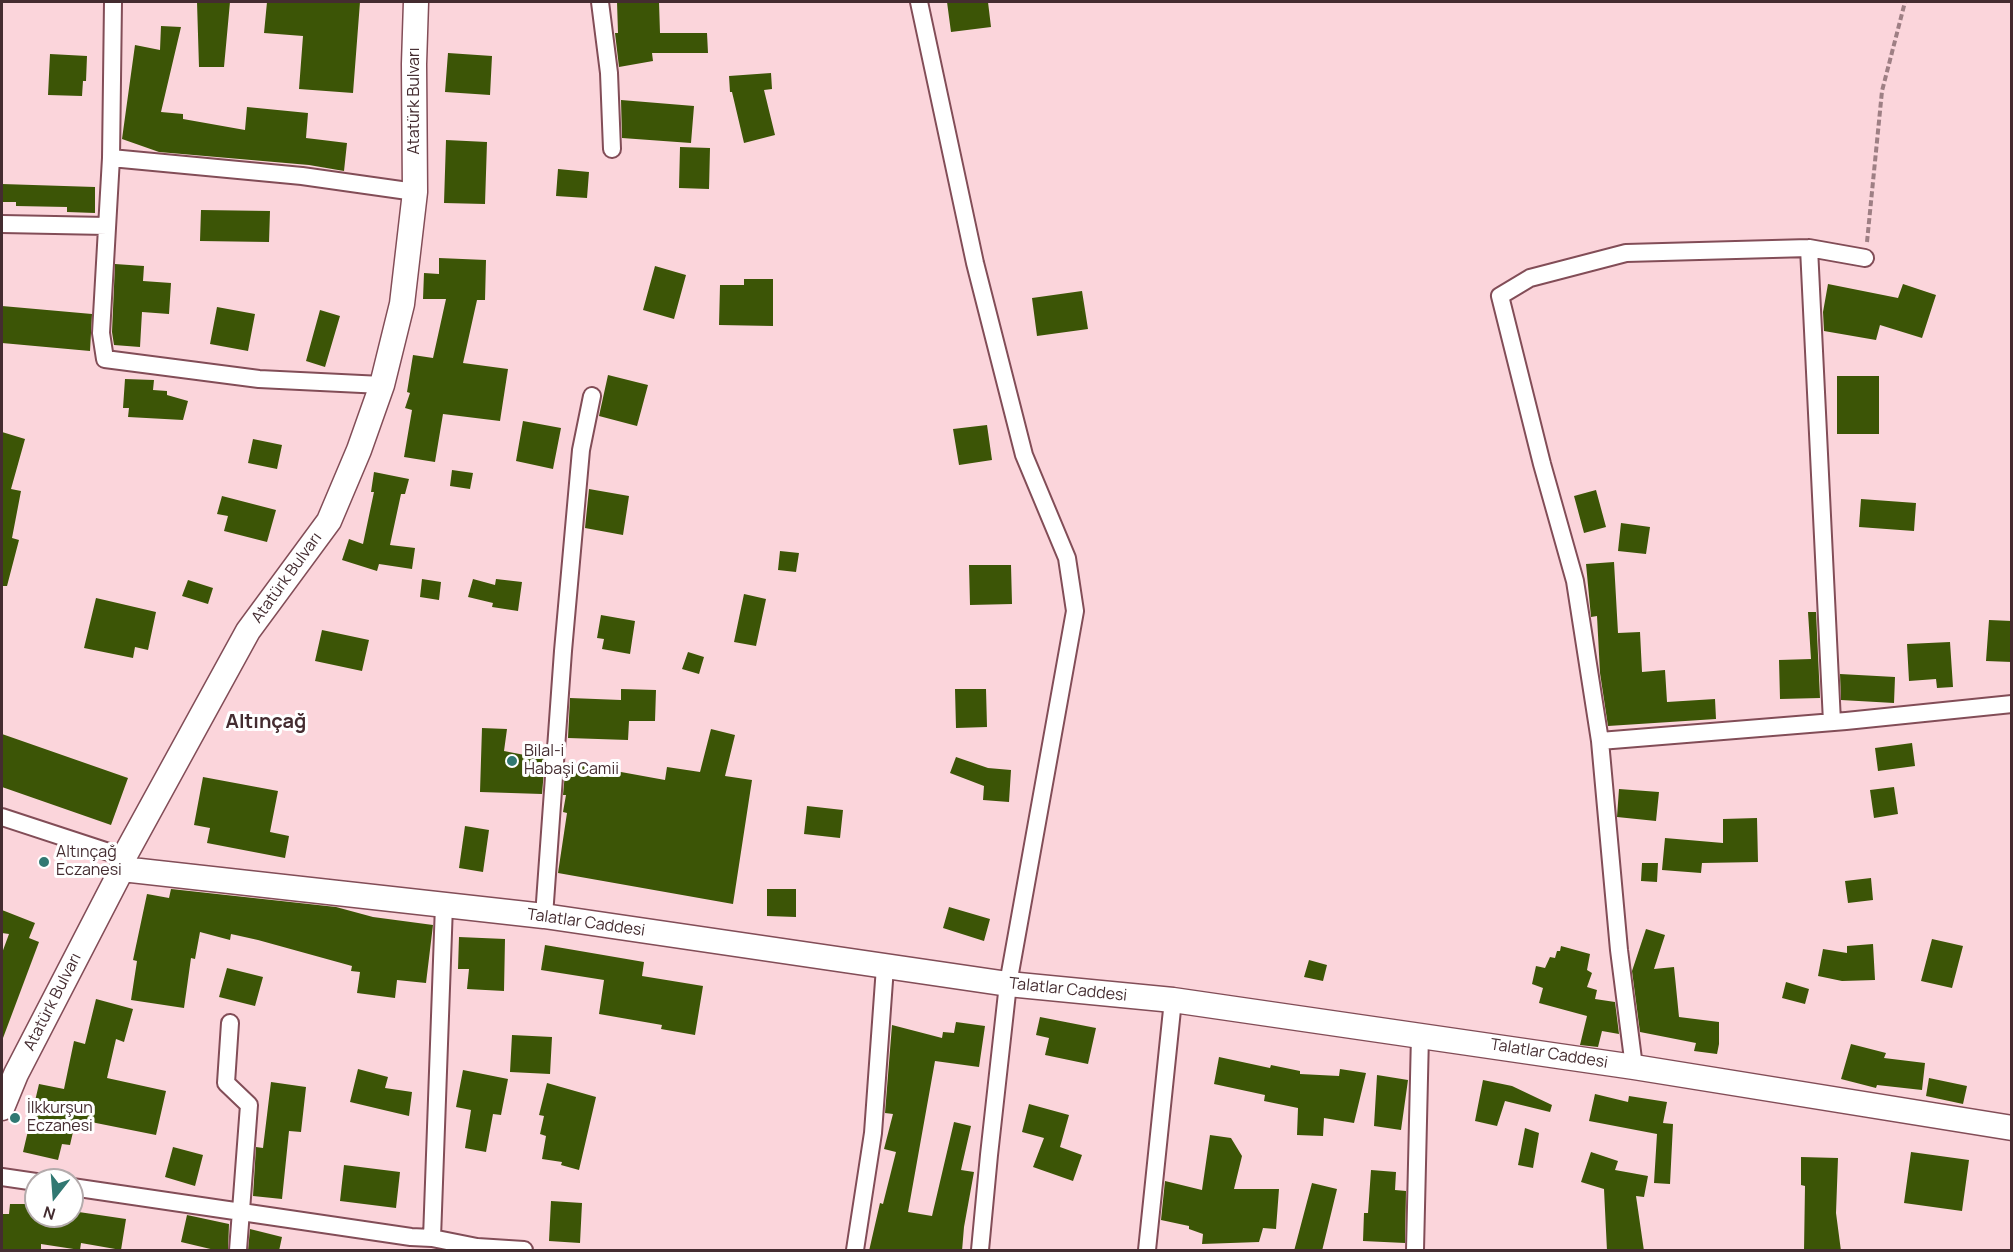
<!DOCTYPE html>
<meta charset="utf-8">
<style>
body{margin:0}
#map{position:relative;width:2013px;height:1252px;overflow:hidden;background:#fbd5db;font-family:Manrope,sans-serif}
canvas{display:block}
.frame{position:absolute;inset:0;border:3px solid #442c30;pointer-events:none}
.north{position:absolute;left:24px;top:1168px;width:60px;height:60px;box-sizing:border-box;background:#fff;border:2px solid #b4abac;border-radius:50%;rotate:197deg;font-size:16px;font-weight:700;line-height:24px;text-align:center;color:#442c30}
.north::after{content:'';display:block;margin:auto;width:21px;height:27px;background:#317872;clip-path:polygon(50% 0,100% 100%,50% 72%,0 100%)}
</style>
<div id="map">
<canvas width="2013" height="1252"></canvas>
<div class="frame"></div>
<div class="north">N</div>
</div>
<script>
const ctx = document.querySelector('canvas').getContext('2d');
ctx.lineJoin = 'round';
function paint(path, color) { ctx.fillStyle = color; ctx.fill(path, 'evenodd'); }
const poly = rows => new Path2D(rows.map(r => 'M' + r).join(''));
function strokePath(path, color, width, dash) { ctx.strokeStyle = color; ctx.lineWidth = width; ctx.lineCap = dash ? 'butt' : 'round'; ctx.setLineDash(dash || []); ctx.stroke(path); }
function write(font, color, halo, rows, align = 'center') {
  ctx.font = font + ' Manrope,sans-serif'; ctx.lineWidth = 6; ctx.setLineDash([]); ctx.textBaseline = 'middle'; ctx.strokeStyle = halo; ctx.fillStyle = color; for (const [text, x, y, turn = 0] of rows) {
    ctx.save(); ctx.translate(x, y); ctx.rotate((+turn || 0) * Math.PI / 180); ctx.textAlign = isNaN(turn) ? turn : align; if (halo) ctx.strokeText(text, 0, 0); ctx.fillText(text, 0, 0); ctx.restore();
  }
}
const building = poly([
 [197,2,230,2,224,67,199,67],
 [267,2,360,2,353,93,299,89,303,36,264,33],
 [617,2,659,2,660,33,707,33,708,53,652,53,653,61,619,67,615,33,618,33],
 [947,2,988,2,991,27,951,32],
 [161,26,181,27,161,112,183,114,183,119,245,130,247,107,308,113,306,138,347,143,344,171,309,165,159,152,122,139,135,45,160,50],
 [448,53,492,56,490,95,445,92],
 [50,54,87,56,86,81,83,81,82,96,48,95],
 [771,73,772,89,764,90,775,135,744,143,732,92,730,92,729,76],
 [621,100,694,106,691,143,622,138],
 [446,140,487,142,485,204,444,203],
 [680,147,710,148,709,189,679,188],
 [558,169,589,172,587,198,556,196],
 [2,184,95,187,95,213,67,212,67,207,16,206,16,202,2,202],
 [201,210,270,211,269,242,200,241],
 [439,258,486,260,485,300,477,300,463,363,508,369,500,421,443,414,435,462,404,457,412,410,405,408,410,393,407,392,413,355,433,358,446,299,423,299,424,273,439,274],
 [115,264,144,266,143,281,171,283,169,314,142,312,140,347,114,345,112,332],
 [655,266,686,275,674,319,643,310],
 [744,279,773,279,773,326,719,325,720,285,744,285],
 [1828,284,1898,298,1903,284,1936,295,1922,338,1880,325,1876,340,1824,331,1823,312],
 [1082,291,1088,329,1037,336,1032,298],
 [2,306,92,314,90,351,2,343],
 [217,307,255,314,248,351,210,344],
 [320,310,340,316,325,367,306,361],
 [608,375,648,385,637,426,599,416],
 [1837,376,1879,376,1879,434,1837,434],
 [125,379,154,380,153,390,167,391,167,395,188,401,183,420,128,417,129,408,123,408],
 [523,421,561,428,553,469,516,461],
 [987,425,992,460,959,465,953,429],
 [2,432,25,439,11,489,21,491,12,538,19,540,7,586,2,586],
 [253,439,282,445,277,469,248,463],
 [452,470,473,473,470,489,450,486],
 [374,472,409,479,405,494,401,494,390,545,415,548,412,569,379,564,377,571,342,560,349,539,363,544,374,492,371,492],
 [589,489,629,496,623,535,585,528],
 [1596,490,1606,527,1584,533,1574,496],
 [222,496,276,510,267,542,224,531,228,516,217,514],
 [1861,499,1916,503,1914,531,1859,527],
 [1621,523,1650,527,1646,554,1618,551],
 [780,551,799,553,796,572,778,570],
 [1614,562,1618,633,1640,632,1642,672,1665,670,1667,702,1715,699,1716,719,1608,726,1600,673,1597,616,1591,617,1586,564],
 [969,565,1011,565,1012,604,970,605],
 [422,579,441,582,439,600,420,597],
 [473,579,495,585,496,579,522,582,518,611,492,607,493,603,468,597],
 [188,580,213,588,208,604,182,596],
 [744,594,766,599,756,646,734,642],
 [96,598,156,612,148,650,135,647,133,658,84,648],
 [1808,612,1816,612,1820,698,1780,699,1779,660,1811,659],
 [601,615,635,621,630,654,602,649,604,639,597,638],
 [1989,620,2012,621,2012,662,1986,661],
 [322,630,369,640,362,671,315,661],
 [1950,642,1953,687,1937,688,1936,679,1909,681,1907,644],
 [688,652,704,657,699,674,682,669],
 [1840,674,1895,677,1894,703,1841,700],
 [621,689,656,690,655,721,629,721,628,740,568,738,570,698,621,700],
 [955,689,986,689,987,727,956,728],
 [482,728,507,729,504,751,545,759,542,794,480,792],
 [711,729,735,735,725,776,752,780,733,904,558,873,567,813,563,812,566,795,563,795,566,762,665,780,667,767,700,772],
 [2,734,128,778,111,825,2,787],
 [1912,743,1915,766,1878,771,1875,748],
 [956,757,988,768,1011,770,1009,802,983,800,984,786,950,773],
 [203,777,278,791,270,832,289,836,285,858,207,843,210,828,194,825],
 [1894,787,1898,814,1874,818,1870,790],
 [1619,789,1659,792,1656,821,1617,817],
 [807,806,843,810,840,838,804,834],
 [1757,818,1758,862,1702,863,1701,873,1662,870,1665,838,1723,843,1723,819],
 [465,826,489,830,483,872,459,868],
 [1642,863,1658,863,1657,882,1641,881],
 [1871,878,1873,900,1848,903,1845,881],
 [171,889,336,907,373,917,433,925,426,983,397,980,395,998,357,993,360,972,351,971,352,966,258,940,231,934,230,940,200,932,195,959,191,958,184,1008,131,1000,137,961,133,960,147,894,169,898],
 [767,889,796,889,796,917,767,916],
 [949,907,990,919,984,941,943,928],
 [2,910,35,923,29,938,39,942,3,1038,2,1038,2,953,9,934,2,933],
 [1646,929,1665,935,1654,969,1674,967,1679,1017,1719,1022,1719,1044,1717,1054,1694,1051,1696,1043,1640,1032,1632,971],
 [459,937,505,939,504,991,467,989,469,969,458,969],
 [1932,939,1963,946,1952,988,1921,981],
 [1873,944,1875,980,1842,981,1818,976,1823,949,1847,953,1847,946],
 [545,945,644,962,642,976,703,986,695,1035,661,1029,662,1025,599,1014,604,980,541,970],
 [1561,946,1590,954,1587,970,1592,973,1587,987,1597,990,1595,999,1615,1002,1619,1034,1602,1031,1598,1047,1580,1045,1587,1016,1539,1003,1543,988,1532,984,1536,966,1545,968,1550,957,1555,958,1557,951,1560,951],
 [1309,960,1327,965,1323,981,1304,977],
 [227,968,263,977,255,1006,219,997],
 [1786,982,1809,989,1805,1004,1782,998],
 [96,999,133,1009,124,1042,116,1039,107,1078,166,1091,156,1135,76,1119,70,1145,62,1144,58,1160,23,1152,39,1084,64,1089,74,1041,85,1044],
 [1040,1017,1096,1028,1088,1064,1045,1055,1049,1038,1036,1035],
 [956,1022,985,1026,979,1067,935,1061,908,1212,932,1216,954,1122,971,1126,961,1170,974,1172,964,1227,962,1251,869,1251,880,1203,883,1204,896,1152,884,1149,893,1114,885,1113,892,1025,942,1038,943,1032,954,1033],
 [512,1035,552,1037,550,1074,510,1072],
 [1851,1044,1886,1053,1884,1058,1925,1063,1922,1090,1877,1085,1876,1088,1841,1079],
 [1219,1057,1270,1068,1271,1065,1300,1071,1300,1074,1339,1076,1340,1069,1366,1073,1354,1123,1324,1118,1323,1136,1297,1135,1298,1108,1264,1101,1265,1095,1214,1084],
 [358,1069,388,1077,385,1088,412,1092,409,1116,350,1102],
 [463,1070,508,1079,501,1115,493,1114,486,1152,465,1148,471,1110,456,1107],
 [1377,1075,1408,1080,1401,1130,1374,1126],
 [1929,1078,1967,1086,1963,1104,1926,1096],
 [1483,1080,1512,1086,1552,1105,1550,1112,1505,1101,1497,1126,1475,1121],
 [271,1082,306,1087,301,1132,289,1131,282,1199,253,1196,256,1147,263,1148],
 [547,1083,596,1097,579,1170,561,1165,562,1162,542,1159,546,1136,540,1134,544,1116,539,1115],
 [1595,1094,1628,1102,1629,1096,1667,1102,1663,1123,1673,1124,1670,1184,1654,1183,1657,1134,1589,1121],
 [1029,1104,1069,1115,1060,1147,1082,1155,1073,1181,1033,1167,1044,1138,1022,1132],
 [1525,1128,1539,1133,1533,1168,1518,1165],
 [1210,1135,1231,1138,1242,1156,1234,1189,1279,1189,1276,1229,1263,1228,1259,1242,1202,1244,1203,1234,1189,1229,1189,1226,1161,1220,1165,1181,1202,1190],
 [173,1147,203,1155,195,1186,165,1177],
 [1591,1152,1618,1161,1615,1170,1648,1176,1644,1197,1636,1196,1644,1251,1607,1251,1604,1189,1581,1182],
 [1911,1152,1969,1160,1962,1211,1904,1203],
 [1801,1157,1838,1158,1836,1213,1841,1251,1804,1251,1805,1186,1801,1185],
 [344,1165,400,1172,396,1208,340,1201],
 [1371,1170,1396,1172,1395,1190,1406,1191,1405,1243,1363,1241,1364,1213,1368,1213],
 [1312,1183,1337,1189,1322,1251,1294,1251],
 [551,1201,582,1203,580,1243,549,1241],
 [10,1204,36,1204,36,1216,72,1216,72,1211,126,1219,121,1250,81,1243,80,1250,41,1244,41,1251,2,1251,2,1214,9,1214],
 [187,1215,229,1224,228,1251,219,1251,181,1242],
 [250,1229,282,1237,279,1251,248,1251]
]);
const path = poly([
 [1867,242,1882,91,1905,2]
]);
const street = poly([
 [113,2,111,158,101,333,105,359,259,379,382,385],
 [600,2,609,73,612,149],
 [919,2,975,263,1024,455,1067,558,1075,611,1008,984,989,1155,980,1250],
 [111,158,302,176,415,192],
 [2,224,107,226],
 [1809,248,1832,722],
 [1600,741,1846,721,2012,704],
 [2,817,124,857],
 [544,916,563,651,581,450,592,396],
 [230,1023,226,1083,249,1105,238,1250],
 [1634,1067,1619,950,1600,741,1575,581,1542,464,1500,296,1530,278,1626,253,1809,248,1865,258],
 [2,1177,36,1182],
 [72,1187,411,1237,432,1238,477,1247,524,1250],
 [432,1238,444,905],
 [855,1250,873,1133,885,967],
 [1147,1250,1173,1000],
 [1415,1250,1420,1035]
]);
const secondary = poly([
 [122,869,544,916,1008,984,1173,1000,1634,1067,2012,1128],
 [2,1108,16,1074,122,869,124,857,248,631,329,521,359,450,382,385,402,304,415,192,414,64,416,2]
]);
const markers = [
 [512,761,6,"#317872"],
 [44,862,6,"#317872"],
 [15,1118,6,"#317872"]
];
const streetNames = [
 ["Atatürk Bulvarı",415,101,-90],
 ["Atatürk Bulvarı",287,578,-54],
 ["Talatlar Caddesi",586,923,8],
 ["Talatlar Caddesi",1068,990,6],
 ["Atatürk Bulvarı",53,1002,-63],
 ["Talatlar Caddesi",1549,1054,9]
];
const poiNames = [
 ["Bilal-i",524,752],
 ["Habaşi Camii",524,770],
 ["Altınçağ",56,853],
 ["Eczanesi",56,871],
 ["İlkkurşun",27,1109],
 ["Eczanesi",27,1127]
];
const quarterNames = [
 ["Altınçağ",266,722]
];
paint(building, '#3c5506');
strokePath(street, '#824d57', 20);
strokePath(secondary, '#824d57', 27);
strokePath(path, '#9e7f84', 4, [6, 3]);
strokePath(street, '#fff', 16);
strokePath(secondary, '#fff', 24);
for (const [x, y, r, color] of markers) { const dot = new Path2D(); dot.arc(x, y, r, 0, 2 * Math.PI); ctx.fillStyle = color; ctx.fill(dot); strokePath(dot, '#fff', 2); }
write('16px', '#442c30', '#fff', streetNames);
write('16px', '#442c30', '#fff', poiNames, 'left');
write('bold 20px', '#442c30', '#fff', quarterNames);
</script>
